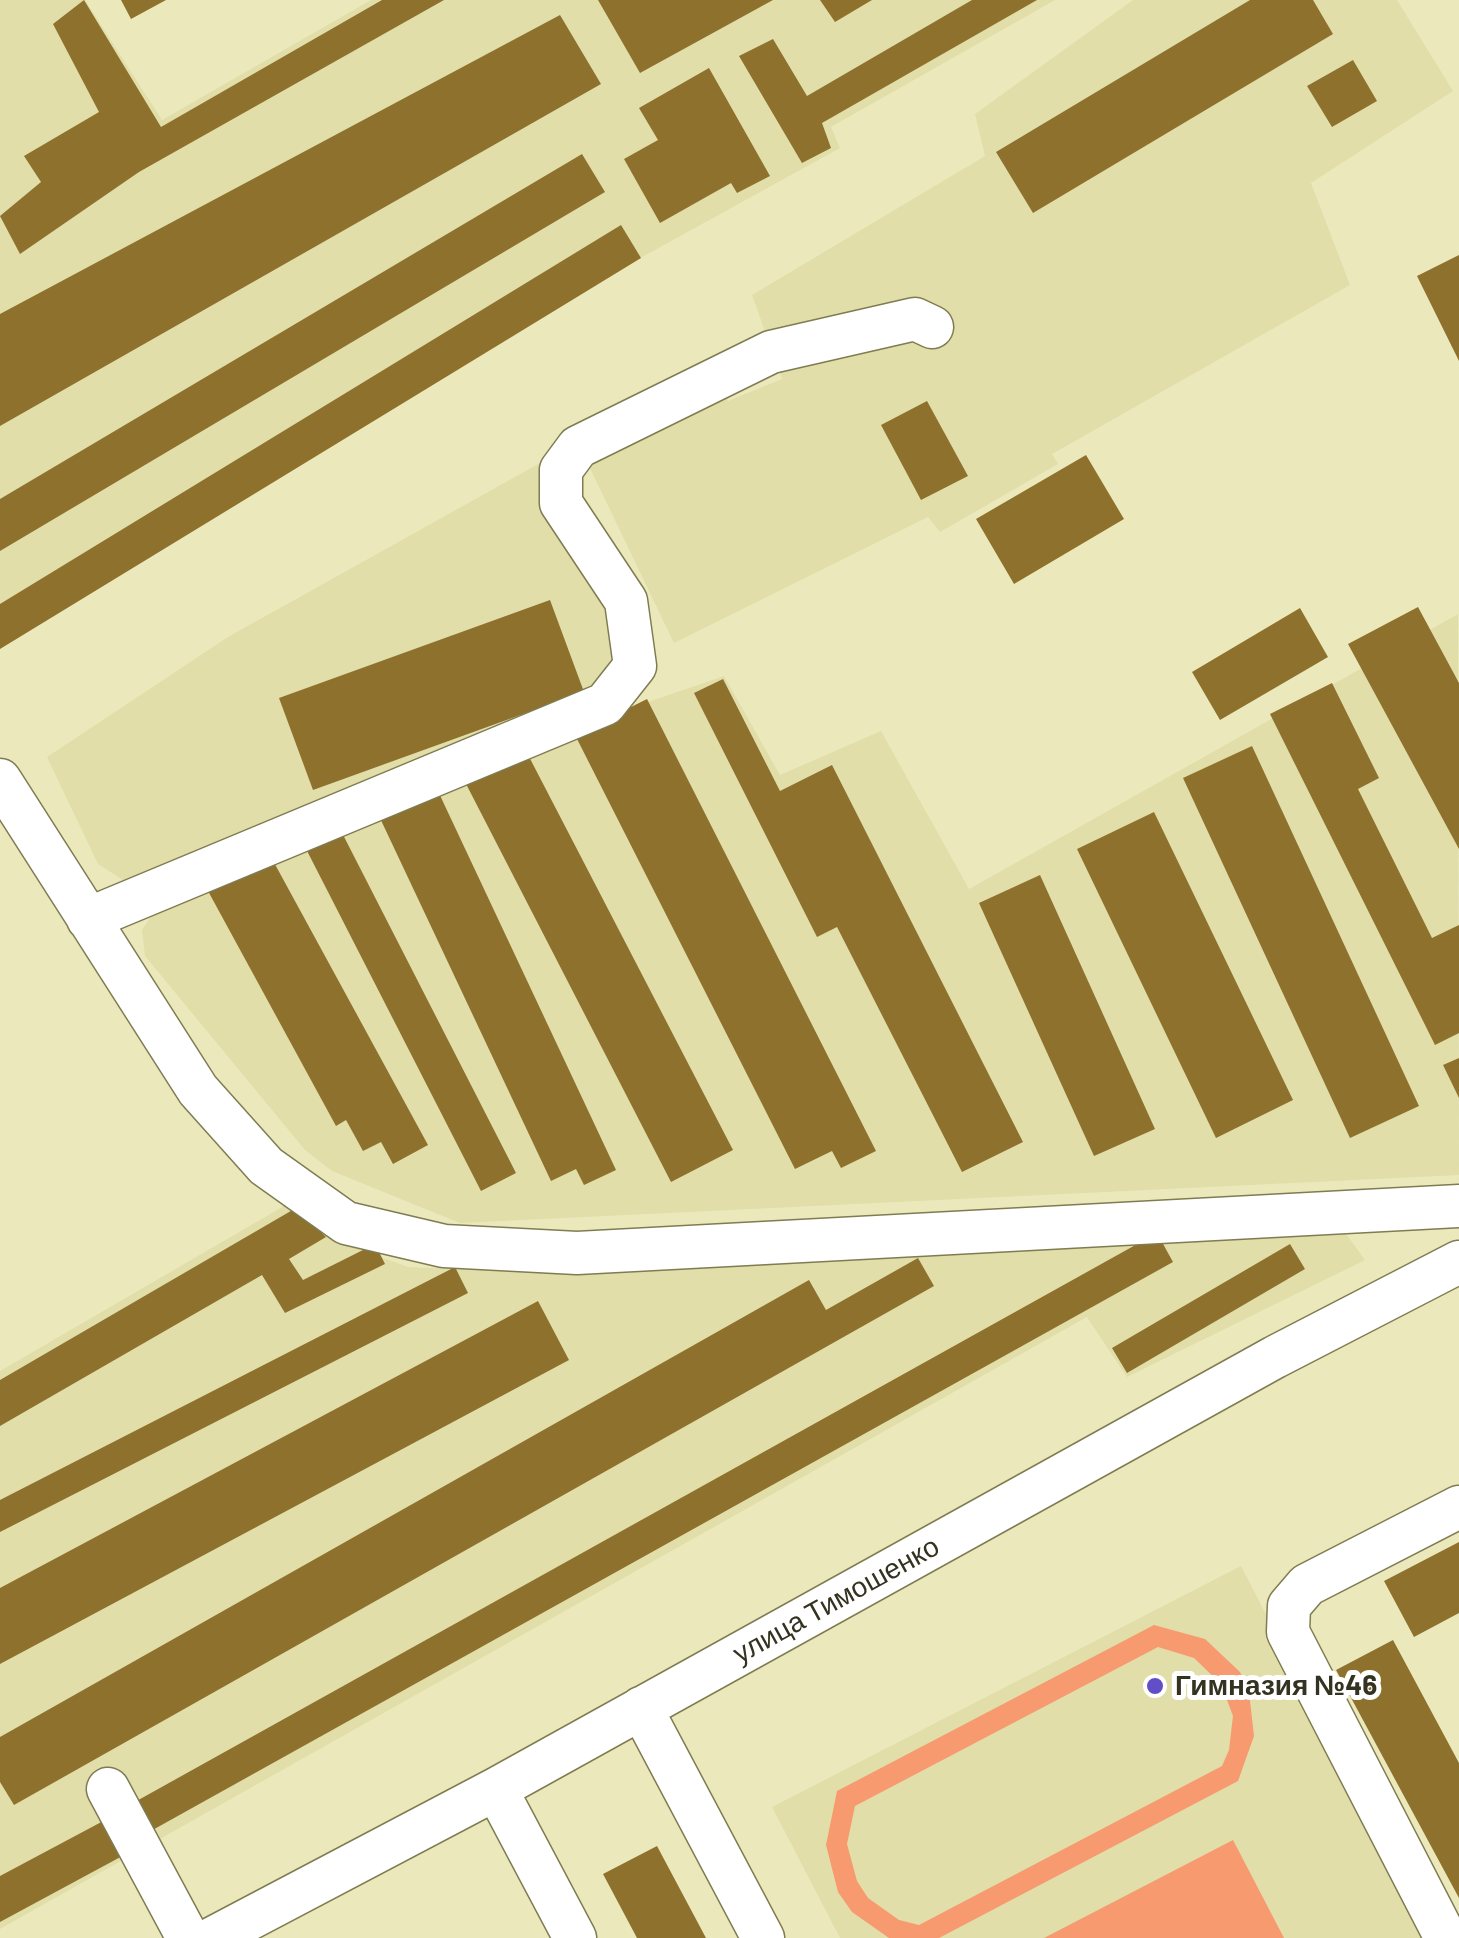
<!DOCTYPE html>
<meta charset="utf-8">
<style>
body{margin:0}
canvas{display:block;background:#ebe9bb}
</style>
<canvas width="1459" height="1938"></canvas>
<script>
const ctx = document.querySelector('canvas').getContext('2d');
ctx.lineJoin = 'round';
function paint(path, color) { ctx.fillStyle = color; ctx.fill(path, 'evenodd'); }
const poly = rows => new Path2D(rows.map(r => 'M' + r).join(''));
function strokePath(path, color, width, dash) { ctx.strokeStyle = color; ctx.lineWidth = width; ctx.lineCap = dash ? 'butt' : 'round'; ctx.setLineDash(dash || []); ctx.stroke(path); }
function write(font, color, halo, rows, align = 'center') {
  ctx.font = font + ' Barlow,sans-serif'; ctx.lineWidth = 10; ctx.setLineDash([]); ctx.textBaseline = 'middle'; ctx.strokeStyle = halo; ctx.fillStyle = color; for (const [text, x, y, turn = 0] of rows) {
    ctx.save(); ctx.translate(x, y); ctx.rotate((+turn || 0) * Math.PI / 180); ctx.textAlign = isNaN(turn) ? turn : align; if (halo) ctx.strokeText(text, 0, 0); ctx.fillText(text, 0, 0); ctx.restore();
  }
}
const built = poly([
 [0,0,85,0,162,120,371,0,1055,0,831,127,840,148,0,611],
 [1133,0,1397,0,1453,91,1311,183,1350,285,1052,454,1058,464,940,532,928,517,674,643,588,464,723,393,728,401,782,379,752,295,985,156,975,114],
 [540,463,625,637,597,694,126,882,98,864,47,757,228,637],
 [1458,614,1459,1175,460,1223,332,1171,305,1150,145,956,142,930,158,906,619,712,724,676,780,775,881,731,969,889],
 [284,1206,341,1242,408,1267,557,1273,1342,1228,1365,1260,1127,1377,1087,1317,0,1929,0,1371],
 [1241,1566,1434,1938,840,1938,772,1807]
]);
const green = poly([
 [1154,1625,1205,1639,1240,1672,1249,1692,1254,1736,1238,1781,939,1938,889,1938,852,1912,838,1892,826,1845,837,1791],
 [1158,1647,1194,1658,1221,1684,1233,1716,1229,1750,1222,1766,919,1925,899,1920,868,1898,857,1881,847,1844,855,1806],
 [1233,1840,1284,1938,1044,1938]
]);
const building = poly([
 [84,0,161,127,382,0,444,0,139,172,20,254,0,216,41,182,24,156,99,112,53,24],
 [121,0,166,0,131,19],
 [598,0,773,0,640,73],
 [820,0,872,0,835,22],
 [972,0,1037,0,822,123,831,148,802,163,739,56,773,39,807,96],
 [1250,0,1313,0,1333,34,1033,213,996,152],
 [560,15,601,84,0,426,0,314],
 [1353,60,1377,101,1332,127,1307,86],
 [709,68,770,176,737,193,731,183,660,223,624,159,658,140,639,108],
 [582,154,605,192,0,551,0,499],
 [621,225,641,258,0,649,0,604],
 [1459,255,1459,361,1417,276],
 [927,401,968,476,921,500,881,425],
 [1086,455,1124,519,1014,584,976,519],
 [550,600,584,692,313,790,279,698],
 [1418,607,1459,683,1459,849,1348,644],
 [1300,608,1328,657,1220,720,1192,672],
 [723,679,780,791,832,765,1023,1142,962,1172,837,927,817,937,694,693],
 [1332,683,1379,778,1358,789,1432,938,1459,925,1459,1033,1435,1045,1270,714],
 [647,699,876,1151,841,1168,832,1151,795,1169,575,735],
 [1252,746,1419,1106,1350,1138,1183,778],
 [525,749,733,1150,671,1182,464,780],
 [437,789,616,1170,584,1185,576,1169,551,1181,379,816],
 [1154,812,1293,1100,1216,1138,1077,849],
 [338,825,516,1173,481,1191,303,843],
 [271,857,428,1145,393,1164,381,1142,363,1151,346,1120,336,1126,208,891],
 [1040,875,1155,1129,1094,1156,979,903],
 [1459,1058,1459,1098,1443,1065],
 [296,1208,326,1237,289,1259,303,1280,375,1244,385,1264,285,1313,262,1275,0,1426,0,1380],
 [1157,1233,1173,1262,149,1832,133,1803],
 [1290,1244,1305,1269,1127,1373,1112,1348],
 [918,1258,934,1286,14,1805,0,1782,0,1737,809,1280,826,1310],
 [455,1267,468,1293,0,1532,0,1500],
 [538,1301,569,1360,0,1664,0,1588],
 [1459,1542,1459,1613,1414,1637,1384,1581],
 [1393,1640,1459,1763,1459,1898,1336,1670],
 [107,1819,126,1854,0,1922,0,1876],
 [657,1846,706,1938,637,1938,603,1874]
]);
const minor = poly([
 [0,780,198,1090,266,1166,346,1223,444,1246,577,1253,1459,1206],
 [88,919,605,704,635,666,626,601,561,503,561,470,578,447,771,352,915,319,932,327],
 [641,1708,763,1938],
 [108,1789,188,1938],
 [496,1789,575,1938],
 [213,1938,496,1789,1275,1357,1459,1262],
 [1446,1938,1288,1632,1289,1606,1307,1585,1459,1507]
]);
const markers = [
 [1155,1686,10,"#624fc8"]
];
const streetNames = [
 ["улица Тимошенко",836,1600,-29]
];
const poiNames = [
 ["Гимназия №46",1175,1686]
];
paint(built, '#e1dea9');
paint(green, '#f79a6f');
paint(building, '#8e712d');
strokePath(minor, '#7f7c52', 45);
strokePath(minor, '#fff', 42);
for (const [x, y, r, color] of markers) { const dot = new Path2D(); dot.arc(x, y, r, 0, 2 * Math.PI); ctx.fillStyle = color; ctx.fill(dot); strokePath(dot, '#fff', 4); }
write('28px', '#343321', '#fff', streetNames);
write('bold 28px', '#343321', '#fff', poiNames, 'left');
</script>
